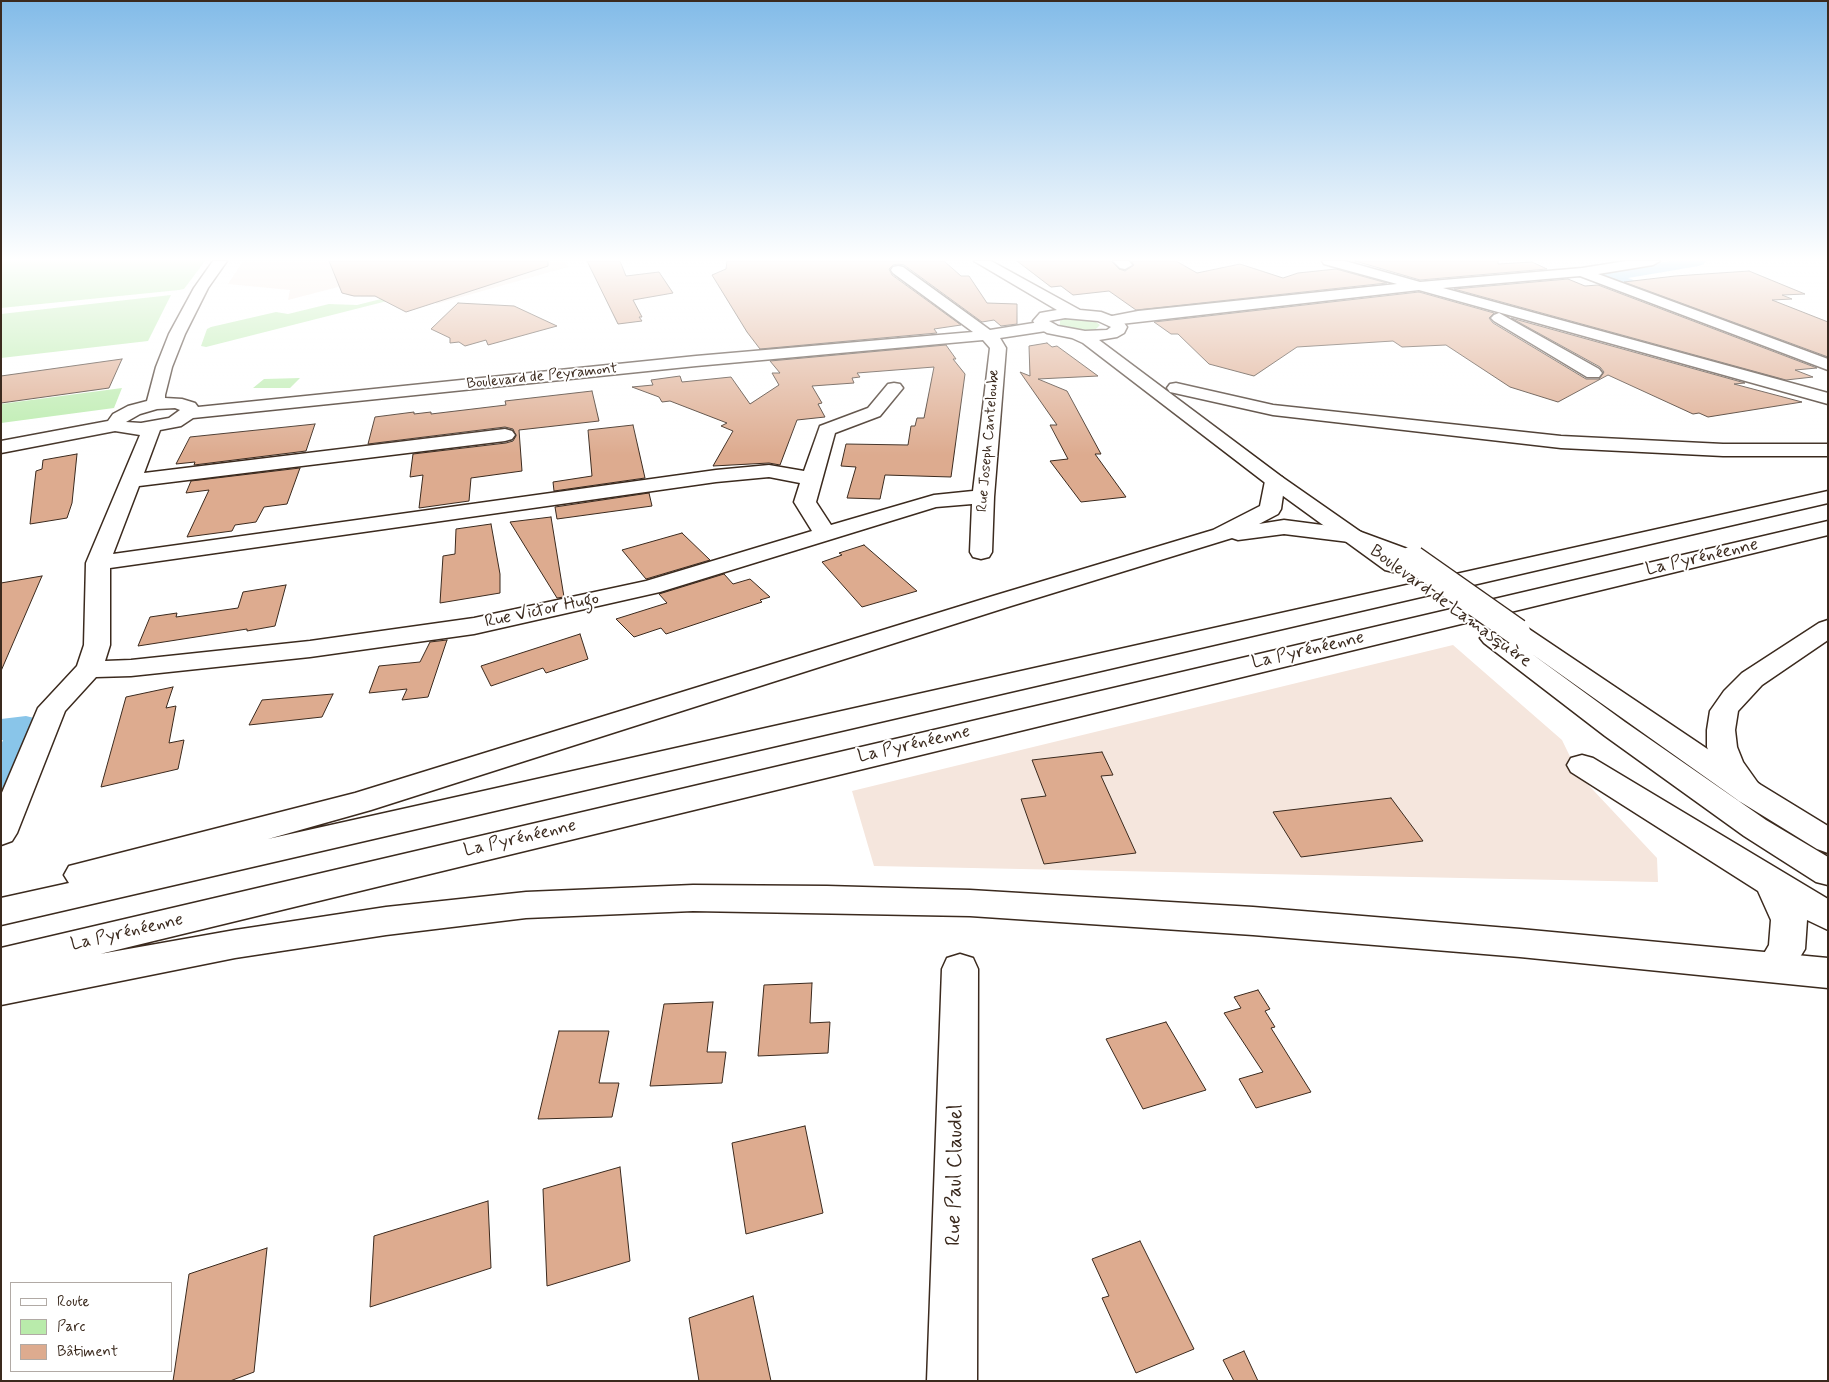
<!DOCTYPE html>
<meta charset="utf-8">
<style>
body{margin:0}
#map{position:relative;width:1829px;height:1382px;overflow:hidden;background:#fff;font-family:Mynerve,sans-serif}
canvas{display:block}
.frame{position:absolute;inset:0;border:2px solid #3b2a1e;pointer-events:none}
.legend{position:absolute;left:10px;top:1282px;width:162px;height:90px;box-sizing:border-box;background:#fff;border:1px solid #b1aaa5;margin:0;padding:6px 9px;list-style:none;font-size:15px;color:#3b2a1e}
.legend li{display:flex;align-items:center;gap:10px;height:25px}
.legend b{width:25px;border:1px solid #b1aaa5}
</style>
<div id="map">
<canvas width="1829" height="1382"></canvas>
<div class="frame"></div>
<ul class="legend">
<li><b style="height:6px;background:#fff"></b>Route</li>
<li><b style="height:14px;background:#b9ebab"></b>Parc</li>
<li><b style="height:14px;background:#ddab8f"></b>Bâtiment</li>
</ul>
</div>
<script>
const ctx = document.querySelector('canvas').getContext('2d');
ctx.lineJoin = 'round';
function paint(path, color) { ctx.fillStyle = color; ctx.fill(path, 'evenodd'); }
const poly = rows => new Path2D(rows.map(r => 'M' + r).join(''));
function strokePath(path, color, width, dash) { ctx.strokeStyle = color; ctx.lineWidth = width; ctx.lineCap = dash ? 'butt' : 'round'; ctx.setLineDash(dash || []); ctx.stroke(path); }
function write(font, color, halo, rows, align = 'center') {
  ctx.font = font + ' Mynerve,sans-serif'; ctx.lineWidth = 4; ctx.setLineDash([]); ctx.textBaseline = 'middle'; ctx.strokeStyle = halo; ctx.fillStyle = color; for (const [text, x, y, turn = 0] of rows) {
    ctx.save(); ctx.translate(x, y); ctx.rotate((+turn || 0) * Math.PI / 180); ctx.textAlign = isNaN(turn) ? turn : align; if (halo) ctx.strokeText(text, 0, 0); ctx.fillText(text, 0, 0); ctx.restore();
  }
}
const built = poly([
 [243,261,565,261,568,267,436,304,437,300,350,296,342,292,342,286,288,300,290,290,228,284],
 [1453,645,1562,740,1579,775,1657,858,1658,882,874,866,852,791]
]);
const green = poly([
 [1,261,205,261,184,289,179,290,1,308],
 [171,295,148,341,1,358,1,314],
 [393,296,399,298,206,347,201,346,207,329,211,327,276,312,288,314,329,304,357,305],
 [1074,318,1093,320,1100,325,1096,329,1086,331,1068,329,1060,325,1060,321,1063,319],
 [300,378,290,388,253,388,264,379],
 [122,388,114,408,1,423,1,404]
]);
const canal = poly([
 [1670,261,1706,261,1704,264,1699,266,1628,278,1779,335,1782,339,1779,343,1773,344,1767,343,1603,279,1601,276,1603,273,1609,271,1670,261],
 [26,716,38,719,42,726,18,783,13,791,1,795,1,745,3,740,1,740,1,719,26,716]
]);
const building = poly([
 [329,261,548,261,548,266,406,312,375,296,354,296,342,293,329,261],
 [587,261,620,261,626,276,659,272,673,293,633,300,642,317,639,317,642,321,618,324,587,261],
 [727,261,944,261,961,276,969,276,987,303,1017,304,1017,324,1001,326,994,320,982,322,904,265,898,264,893,265,889,269,892,275,961,325,934,329,937,333,760,349,747,332,712,275,726,269,727,261],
 [1017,261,1111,261,1119,269,1125,271,1134,265,1131,261,1176,261,1197,273,1240,264,1283,278,1298,273,1336,269,1387,283,1136,310,1109,291,1073,295,1061,286,1051,287,1017,261],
 [1355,261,1498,261,1498,264,1532,262,1547,269,1420,280,1355,261],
 [1749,271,1805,294,1782,295,1792,299,1772,300,1828,322,1828,357,1624,282,1675,276,1749,271],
 [1568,279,1585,286,1598,285,1817,368,1795,370,1813,377,1786,380,1454,289,1568,279],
 [1419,292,1494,313,1489,318,1493,323,1586,379,1599,379,1604,372,1600,367,1511,318,1745,383,1734,384,1802,402,1708,417,1699,413,1693,414,1608,375,1558,402,1510,387,1446,345,1402,347,1393,341,1297,347,1254,376,1209,364,1178,334,1171,334,1154,322,1419,292],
 [458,303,514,306,557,326,488,345,486,340,465,346,459,342,450,343,450,338,431,329,458,303],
 [1047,343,1052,347,1057,346,1098,376,1038,379,1067,391,1101,454,1095,454,1126,497,1081,502,1050,461,1068,459,1050,425,1057,425,1020,372,1030,376,1029,346,1047,343],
 [946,345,956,359,953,359,965,374,951,477,885,475,880,499,847,498,856,467,841,466,846,444,908,445,911,426,915,426,917,418,924,418,934,367,857,373,860,377,852,378,854,383,812,386,822,403,818,404,825,417,797,420,780,465,769,463,713,466,733,431,721,426,727,423,670,401,662,402,659,397,632,387,653,385,651,380,680,376,682,382,731,377,750,404,779,385,772,373,780,373,770,361,946,345],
 [122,359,109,388,1,403,1,376,122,359],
 [592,391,599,421,519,430,522,471,471,478,469,501,419,508,423,475,410,477,413,454,506,443,513,441,516,436,513,429,505,427,368,444,375,417,414,412,414,414,431,412,431,414,506,405,505,401,592,391],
 [315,424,306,451,194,465,195,462,176,464,190,437,315,424],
 [633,425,645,478,554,491,553,482,592,476,588,430,633,425],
 [77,454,72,503,67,518,30,524,36,471,42,469,43,460,77,454],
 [300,468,287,504,264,507,256,522,235,525,232,531,187,537,209,490,186,493,191,481,300,468],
 [649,493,652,506,557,519,555,507,649,493],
 [551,517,564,597,557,598,510,522,551,517],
 [491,524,500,574,500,593,440,603,443,556,455,554,456,529,491,524],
 [682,533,710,560,646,579,622,550,682,533],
 [864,545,917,591,862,607,822,562,842,555,839,553,864,545],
 [724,574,733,584,750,579,770,597,760,600,762,602,666,634,661,628,634,637,616,619,667,603,659,594,724,574],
 [42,576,1,671,1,583,42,576],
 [286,585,275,626,247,631,247,629,138,646,150,617,177,613,176,617,238,608,243,592,286,585],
 [580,634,588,659,546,673,543,668,491,686,481,666,580,634],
 [447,640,428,697,402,700,407,689,369,693,379,666,420,662,430,642,447,640],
 [173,687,166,708,176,706,169,743,184,740,178,769,101,787,126,697,173,687],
 [333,694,322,717,249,725,262,700,333,694],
 [1102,752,1113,775,1101,776,1136,853,1044,864,1021,799,1046,796,1032,760,1102,752],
 [1391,798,1423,841,1301,857,1273,812,1391,798],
 [812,983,810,1023,830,1022,828,1053,758,1056,764,985,812,983],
 [1258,990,1270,1009,1265,1011,1275,1027,1271,1028,1311,1092,1256,1108,1239,1079,1263,1072,1224,1013,1241,1008,1234,997,1258,990],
 [713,1002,707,1052,726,1052,722,1083,650,1086,664,1004,713,1002],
 [1166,1022,1206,1090,1143,1109,1106,1039,1166,1022],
 [559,1031,609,1031,599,1083,619,1083,612,1117,538,1119,559,1031],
 [805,1126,823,1213,746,1234,732,1143,805,1126],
 [620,1167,630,1261,547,1286,543,1189,620,1167],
 [488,1201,491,1268,370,1307,374,1236,488,1201],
 [1140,1241,1194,1349,1136,1373,1102,1298,1109,1296,1092,1259,1140,1241],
 [267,1248,254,1372,230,1381,173,1381,189,1274,267,1248],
 [753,1296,771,1381,699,1381,689,1318,753,1296],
 [1244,1351,1258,1381,1234,1381,1223,1360,1244,1351]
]);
const minor = poly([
 [213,261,227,261,208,288,185,334,172,367,165,395,165,398,182,399,195,403,198,407,696,356,973,332,893,273,891,270,893,267,898,266,903,267,990,330,1046,321,1051,323,1054,326,1051,329,1046,331,1000,338,1006,348,994,497,992,552,989,557,981,559,973,557,970,552,972,504,936,507,660,592,474,634,310,657,131,676,96,677,65,711,17,833,12,841,1,845,1,795,38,708,77,666,84,645,86,563,140,435,115,431,1,453,1,441,108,421,113,414,128,406,147,401,156,367,169,334,194,288,213,261],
 [983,340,990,348,973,491,934,495,831,525,816,502,835,433,880,416,903,388,900,384,894,383,888,384,868,408,820,426,804,471,769,465,716,470,113,554,139,486,505,441,512,439,515,435,512,431,505,429,144,473,160,430,181,426,193,418,696,366,983,340],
 [175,408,180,410,169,418,141,423,126,422,140,414,157,409,175,408],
 [769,477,800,483,794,502,812,531,646,581,474,618,310,641,131,660,105,661,110,645,110,568,716,482,769,477],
 [1113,261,1129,261,1132,265,1125,269,1120,268,1113,261],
 [1322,261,1345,261,1420,282,1582,268,1626,261,1660,261,1653,265,1598,274,1828,359,1828,370,1580,276,1443,288,1828,393,1828,404,1419,290,1112,325,1107,323,1104,320,1107,317,1138,311,1397,284,1324,264,1322,261],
 [1499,313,1599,369,1602,373,1599,377,1587,377,1494,321,1491,318,1494,315,1499,313],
 [1582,755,1593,758,1828,899,1828,930,1807,920,1805,949,1787,978,1774,982,1761,978,1756,967,1769,945,1771,920,1758,891,1571,772,1567,765,1571,758,1582,755],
 [960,954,973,958,978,969,977,1381,927,1381,942,969,947,958,960,954]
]);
const major = poly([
 [974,261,991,261,1080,310,1101,312,1122,320,1127,327,1124,333,1117,337,1099,340,1282,477,1401,560,1405,565,1401,570,1393,572,1385,570,1268,485,1083,343,1072,338,1047,333,1037,327,1033,321,1040,313,1057,310,974,261],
 [1065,318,1098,321,1111,327,1107,330,1085,331,1058,326,1049,321,1065,318],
 [1517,624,1526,627,1761,785,1828,826,1828,853,1817,849,1739,801,1532,654,1625,722,1766,820,1828,857,1828,885,1816,882,1744,836,1605,736,1484,643,1480,638,1484,633,1493,630,1507,636,1504,632,1508,627,1517,624]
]);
const highway = poly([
 [1176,383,1273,405,1561,436,1723,444,1828,444,1828,456,1723,456,1561,448,1273,415,1170,392,1167,388,1170,384,1176,383],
 [1275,475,1282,477,1285,481,1281,509,1278,514,1259,524,1284,520,1353,529,1421,554,1425,559,1421,564,1413,566,1349,542,1284,534,1238,540,1232,538,1011,606,371,810,268,839,1828,491,1828,503,1,925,1,898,69,883,64,875,69,866,355,793,993,596,1213,530,1260,506,1265,481,1268,477,1275,475],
 [1828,521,1828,535,100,954,235,930,386,907,526,892,693,885,827,886,970,890,1253,907,1520,929,1828,958,1828,988,1520,957,1253,935,970,916,693,911,526,918,386,935,235,958,1,1005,1,948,1828,521],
 [1828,620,1828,640,1762,685,1738,711,1735,730,1737,747,1743,762,1765,793,1761,801,1750,804,1739,801,1714,765,1707,747,1707,730,1710,711,1724,691,1742,673,1819,623,1828,620]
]);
const majorBridge = poly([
 [1413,559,1517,632]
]);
const farStreetnames = [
 ["Boulevard de Peyramont",542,377,-6],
 ["Rue Joseph Canteloube",989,441,-85]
];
const streetNames = [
 ["La Pyrénéenne",1702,558,-13],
 ["Boulevard de Lamasquère",1450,607,36],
 ["Rue Victor Hugo",542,611,-12],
 ["La Pyrénéenne",1308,651,-13],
 ["La Pyrénéenne",914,745,-13],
 ["La Pyrénéenne",520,839,-13],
 ["La Pyrénéenne",127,933,-13]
];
const nearStreetnames = [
 ["Rue Paul Claudel",956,1175,-89]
];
paint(built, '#f5e6dd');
paint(green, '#b9ebab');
paint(canal, '#89c5e9');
paint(building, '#ddab8f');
strokePath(building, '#3b2a1e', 1);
strokePath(minor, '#3b2a1e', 3);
strokePath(major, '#3b2a1e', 3);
strokePath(highway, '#3b2a1e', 3);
paint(minor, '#fff');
paint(major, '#fff');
paint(highway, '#fff');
strokePath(majorBridge, '#3b2a1e', 29, []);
strokePath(majorBridge, '#fff', 26);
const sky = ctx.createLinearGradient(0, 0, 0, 455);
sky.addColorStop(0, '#82bbe8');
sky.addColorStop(0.57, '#fff');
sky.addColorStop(1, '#ffffff00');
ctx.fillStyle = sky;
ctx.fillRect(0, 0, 1829, 455);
write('15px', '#3b2a1e', '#fff', farStreetnames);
write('18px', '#3b2a1e', '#fff', streetNames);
write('21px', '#3b2a1e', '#fff', nearStreetnames);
</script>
